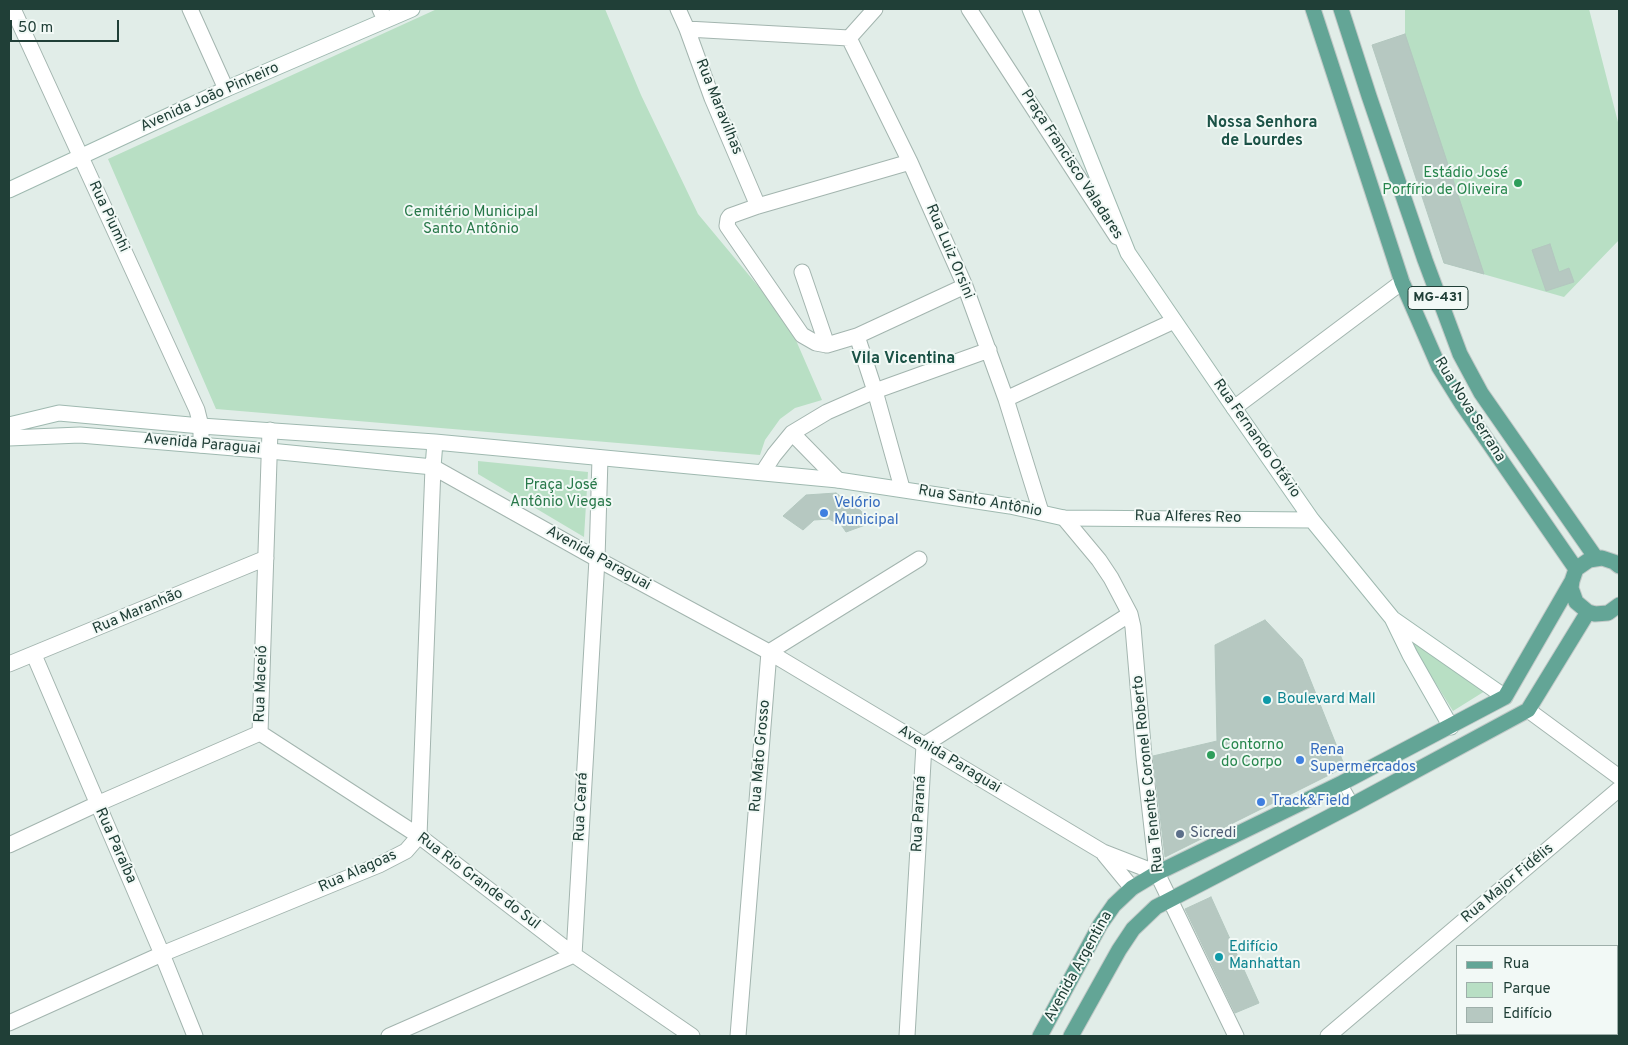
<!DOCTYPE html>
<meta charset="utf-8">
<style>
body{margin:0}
#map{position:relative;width:1628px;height:1045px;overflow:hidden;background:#e1ede8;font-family:Overpass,sans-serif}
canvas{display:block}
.frame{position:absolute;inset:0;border:10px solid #203f37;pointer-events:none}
.legend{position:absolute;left:1456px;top:945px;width:162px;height:90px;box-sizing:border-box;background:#f2f9f6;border:1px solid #9eafaa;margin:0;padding:6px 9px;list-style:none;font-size:15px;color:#203f37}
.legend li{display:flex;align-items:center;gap:10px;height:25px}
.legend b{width:25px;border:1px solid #9eafaa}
.scale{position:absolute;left:10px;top:20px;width:109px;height:22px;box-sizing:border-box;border:2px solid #203f37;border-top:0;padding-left:6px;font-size:15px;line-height:18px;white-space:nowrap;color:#203f37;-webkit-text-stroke:4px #f2f9f6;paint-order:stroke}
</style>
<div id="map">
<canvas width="1628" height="1045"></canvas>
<div class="frame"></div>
<ul class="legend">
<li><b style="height:6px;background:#63a596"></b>Rua</li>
<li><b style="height:14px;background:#b8dfc4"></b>Parque</li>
<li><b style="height:14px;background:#b6c8c1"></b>Edifício</li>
</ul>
<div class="scale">50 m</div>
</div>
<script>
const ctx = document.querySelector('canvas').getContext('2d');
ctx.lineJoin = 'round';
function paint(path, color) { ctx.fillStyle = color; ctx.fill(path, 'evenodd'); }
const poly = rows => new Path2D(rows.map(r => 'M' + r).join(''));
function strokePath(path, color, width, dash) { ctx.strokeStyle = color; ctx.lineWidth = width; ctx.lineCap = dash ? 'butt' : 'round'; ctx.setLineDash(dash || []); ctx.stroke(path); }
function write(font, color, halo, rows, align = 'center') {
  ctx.font = font + ' Overpass,sans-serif'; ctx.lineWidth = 4; ctx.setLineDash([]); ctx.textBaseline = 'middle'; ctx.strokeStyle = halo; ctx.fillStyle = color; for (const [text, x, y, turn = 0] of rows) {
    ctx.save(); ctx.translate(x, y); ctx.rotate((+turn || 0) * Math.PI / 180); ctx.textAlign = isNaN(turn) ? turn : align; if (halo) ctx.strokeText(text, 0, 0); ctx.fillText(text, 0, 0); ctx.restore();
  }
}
const built = poly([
 [1486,1034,1598,1034,1600,1036,1484,1036]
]);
const green = poly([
 [437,9,605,9,641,95,698,214,788,322,822,400,795,408,780,419,765,440,760,455,216,409,108,159],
 [1405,9,1589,9,1619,126,1619,240,1564,297,1444,263,1373,45,1405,34],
 [478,461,588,472,584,537,478,474],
 [1403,631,1485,691,1453,711]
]);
const building = poly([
 [1405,34,1484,274,1444,263,1372,45,1405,34],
 [1550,244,1559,272,1569,268,1574,282,1546,291,1532,250,1550,244],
 [836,493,861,511,868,524,846,532,842,526,829,519,814,520,803,530,783,516,806,495,836,493],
 [1265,620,1302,659,1345,767,1165,857,1153,756,1217,741,1215,645,1265,620],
 [1211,897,1259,1003,1235,1013,1185,909,1211,897]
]);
const lane = poly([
 [1342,783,1354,804]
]);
const street = poly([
 [13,9,197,410,201,426,201,445],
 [190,9,226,89],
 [380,9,385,20],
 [678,9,687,29,712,98,758,206],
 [969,9,1117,237],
 [687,29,849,38],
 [849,38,910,162,965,286,1006,399,1041,512],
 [849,38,875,9],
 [910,162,758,206,730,216,728,219,727,226,802,335,816,343,827,345,857,336,965,286],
 [802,272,827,345],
 [857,336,875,391,902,488],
 [1006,399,1174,321],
 [1234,408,1402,282],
 [792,433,838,480],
 [763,472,774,455,792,433,827,412,875,391,989,350],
 [1064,518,1099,560,1111,578,1130,614,1133,627,1144,757,1157,873,1236,1036],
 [34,655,162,954,195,1036],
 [9,664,266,558],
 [1528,710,1619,777],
 [260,733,419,836,574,955,692,1036],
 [9,845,97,804,260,733,270,430],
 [1104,854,1132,888],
 [9,1023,162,954,379,865,406,851,419,836,433,467,597,559,769,652,1103,852,1157,873],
 [389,1036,574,955,597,559,600,458],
 [738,1036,769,652,919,559],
 [907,1036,924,745,1130,614],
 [1328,1036,1619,789]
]);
const secondary = poly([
 [1030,9,1128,253,1234,408,1312,520,1392,618,1410,655,1451,727],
 [9,190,226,89,412,9],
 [9,425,59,413,201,426,435,442,838,480,1010,506,1064,518,1312,520],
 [9,438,80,435,270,451,433,467,435,442],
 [1393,619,1505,697]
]);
const primary = poly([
 [1313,9,1402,282,1439,367,1462,404,1576,569],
 [1341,9,1369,96,1425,260,1460,354,1481,393,1596,558],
 [1619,566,1614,562,1602,558,1589,560,1576,569,1572,581,1571,588,1576,602,1588,612,1595,614,1608,613,1619,605],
 [1040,1036,1100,925,1114,905,1132,888,1157,873,1342,783,1505,697,1572,581],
 [1071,1036,1119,950,1133,929,1156,907,1354,804,1528,710,1588,612]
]);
const markers = [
 [1518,183,5,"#2e9e5b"],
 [824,513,5,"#3f7fe0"],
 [1267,700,5,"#0f9aa8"],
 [1211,755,5,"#2e9e5b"],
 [1300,760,5,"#3f7fe0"],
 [1261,802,5,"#3f7fe0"],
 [1180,834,5,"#5c6f8a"],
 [1219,957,5,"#0f9aa8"]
];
const shields = [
 [1438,298,60]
];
const shieldNames = [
 ["MG-431",1438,298]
];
const streetNames = [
 ["Avenida João Pinheiro",210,98,-24],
 ["Rua Maravilhas",718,107,68],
 ["Praça Francisco Valadares",1071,165,57],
 ["Rua Piumhi",108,217,65],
 ["Rua Luiz Orsini",949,252,67],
 ["Rua Nova Serrana",1469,410,58],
 ["Rua Fernando Otávio",1256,439,55],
 ["Avenida Paraguai",202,445,5],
 ["Rua Santo Antônio",980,502,10],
 ["Rua Alferes Reo",1188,518,1],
 ["Avenida Paraguai",598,559,29],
 ["Rua Maranhão",138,612,-23],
 ["Rua Maceió",262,684,-88],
 ["Rua Mato Grosso",761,756,-85],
 ["Avenida Paraguai",949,760,31],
 ["Rua Tenente Coronel Roberto",1149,774,-96],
 ["Rua Ceará",582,807,-87],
 ["Rua Paraná",920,814,-87],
 ["Rua Paraíba",115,846,66],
 ["Rua Alagoas",358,872,-24],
 ["Rua Rio Grande do Sul",478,882,37],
 ["Rua Major Fidélis",1508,884,-40],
 ["Avenida Argentina",1079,967,-61]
];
const leisureNames = [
 ["Estádio José",1508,174],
 ["Porfírio de Oliveira",1508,191],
 ["Contorno",1221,746,"left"],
 ["do Corpo",1221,763,"left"]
];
const parkNames = [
 ["Cemitério Municipal",471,213],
 ["Santo Antônio",471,230],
 ["Praça José",561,486],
 ["Antônio Viegas",561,503]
];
const shopNames = [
 ["Velório",834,504],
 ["Municipal",834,521],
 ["Rena",1310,751],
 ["Supermercados",1310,768],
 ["Track&Field",1271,802]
];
const cultureNames = [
 ["Boulevard Mall",1277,700],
 ["Edifício",1229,948],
 ["Manhattan",1229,965]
];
const serviceNames = [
 ["Sicredi",1190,834]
];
const neighbourhoodNames = [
 ["Nossa Senhora",1262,124],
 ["de Lourdes",1262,142],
 ["Vila Vicentina",903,360]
];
paint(built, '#cfddd7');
paint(green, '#b8dfc4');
paint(building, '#b6c8c1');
strokePath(building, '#b3c7bf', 1);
strokePath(lane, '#a3b5af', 11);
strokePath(street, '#a3b5af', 17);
strokePath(secondary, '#9fb9b0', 17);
strokePath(primary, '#c1c9c7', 17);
strokePath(lane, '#fff', 9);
strokePath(street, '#fff', 15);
strokePath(secondary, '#fff', 15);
strokePath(primary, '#63a596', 15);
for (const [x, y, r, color] of markers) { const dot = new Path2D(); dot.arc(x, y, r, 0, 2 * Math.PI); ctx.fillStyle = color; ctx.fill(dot); strokePath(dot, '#f2f9f6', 2); }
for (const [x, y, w] of shields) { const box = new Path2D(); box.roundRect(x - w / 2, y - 11.5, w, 23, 4); ctx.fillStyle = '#f2f9f6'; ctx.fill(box); strokePath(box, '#203f37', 1); }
write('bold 14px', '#203f37', null, shieldNames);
write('15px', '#203f37', '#f2f9f6', streetNames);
write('15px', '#27864d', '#f2f9f6', leisureNames, 'right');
write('15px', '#277849', '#f2f9f6', parkNames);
write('15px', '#366cbe', '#f2f9f6', shopNames, 'left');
write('15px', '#0d838f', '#f2f9f6', cultureNames, 'left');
write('15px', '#4e5e75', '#f2f9f6', serviceNames, 'left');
write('bold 16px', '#1b5246', '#f2f9f6', neighbourhoodNames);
</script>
